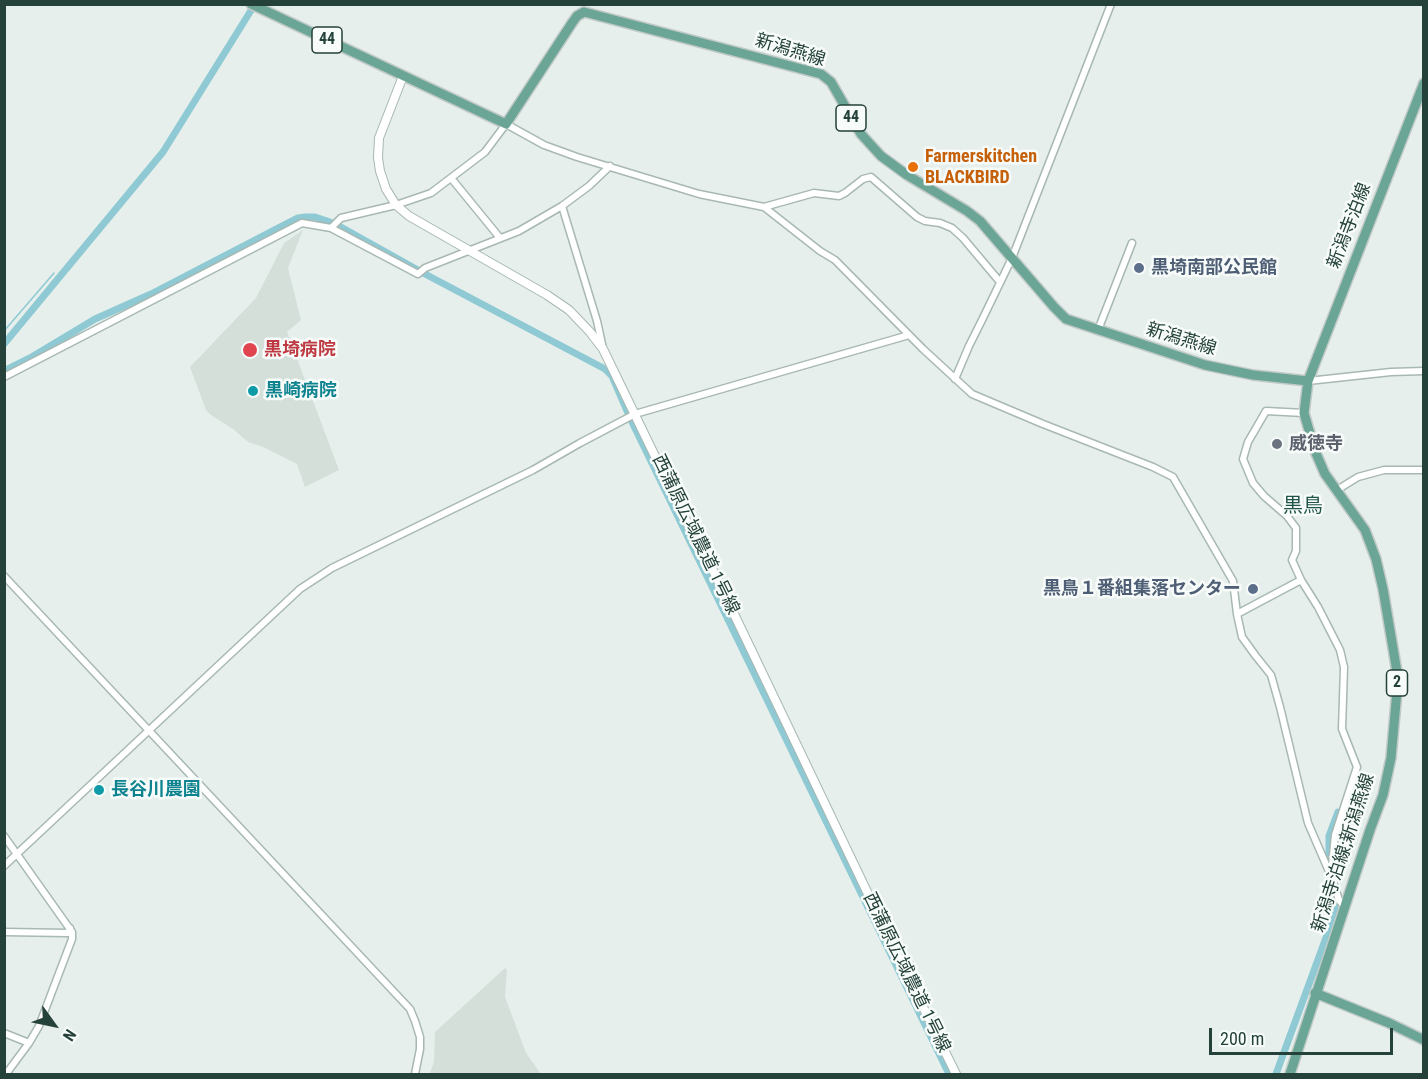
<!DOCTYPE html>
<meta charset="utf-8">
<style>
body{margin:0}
#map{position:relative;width:1428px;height:1079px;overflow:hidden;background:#e6efeb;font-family:"Roboto Condensed",sans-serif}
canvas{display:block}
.frame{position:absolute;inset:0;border:6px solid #24423a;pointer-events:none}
.north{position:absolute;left:24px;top:995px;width:60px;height:60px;-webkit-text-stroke:4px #f7fbf9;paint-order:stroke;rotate:123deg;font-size:16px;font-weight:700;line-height:24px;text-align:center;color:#24423a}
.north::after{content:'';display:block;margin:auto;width:21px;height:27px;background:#24423a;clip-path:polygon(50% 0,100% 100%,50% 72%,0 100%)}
.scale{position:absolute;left:1209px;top:1028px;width:184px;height:27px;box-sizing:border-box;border:3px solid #24423a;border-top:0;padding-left:8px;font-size:18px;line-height:21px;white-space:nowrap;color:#24423a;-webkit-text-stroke:4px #f7fbf9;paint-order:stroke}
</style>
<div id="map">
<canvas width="1428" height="1079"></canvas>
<div class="frame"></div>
<div class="north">N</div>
<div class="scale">200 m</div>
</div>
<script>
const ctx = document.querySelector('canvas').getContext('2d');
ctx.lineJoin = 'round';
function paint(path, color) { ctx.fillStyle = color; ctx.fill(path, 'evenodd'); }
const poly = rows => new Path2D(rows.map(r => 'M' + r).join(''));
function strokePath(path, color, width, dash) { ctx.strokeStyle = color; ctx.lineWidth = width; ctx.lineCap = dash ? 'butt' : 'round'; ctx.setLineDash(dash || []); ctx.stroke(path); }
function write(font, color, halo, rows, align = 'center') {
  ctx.font = font + ' "Roboto Condensed","Noto Sans JP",sans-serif'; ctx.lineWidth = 5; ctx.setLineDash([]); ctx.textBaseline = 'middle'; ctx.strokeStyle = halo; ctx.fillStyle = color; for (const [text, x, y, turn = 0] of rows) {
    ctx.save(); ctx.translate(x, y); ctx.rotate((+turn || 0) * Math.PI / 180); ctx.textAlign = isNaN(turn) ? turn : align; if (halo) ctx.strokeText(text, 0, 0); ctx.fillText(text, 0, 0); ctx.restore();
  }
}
const built = poly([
 [303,230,288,268,301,320,287,332,339,470,305,487,297,464,263,447,248,442,233,429,211,415,206,410,190,367,256,298,284,243],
 [505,968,507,970,505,997,526,1053,541,1074,430,1074,434,1061,435,1032]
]);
const stream = poly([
 [4,331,54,273]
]);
const canal = poly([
 [4,344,163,152,255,4],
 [4,371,30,358,95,319,151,294,280,227,298,218,305,217,315,217,327,221,339,226,425,274,605,369,612,376,631,420,949,1074],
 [1329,870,1329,836,1338,812],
 [1276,1074,1334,916,1335,907,1332,884]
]);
const minor = poly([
 [451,178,500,238],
 [562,206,597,321,603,349],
 [764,207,814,193,839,196,845,193,863,179,871,177,917,217,925,221,940,223,952,228,963,238,1000,282],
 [331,228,341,218,396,205,431,193,485,152,506,124,544,145,577,157,699,194,764,207,820,251,835,260,923,349,972,394,1043,424,1153,467,1173,477,1233,581,1237,614,1242,637,1255,655,1271,675,1280,707,1308,823,1331,876,1339,900,1344,906],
 [1098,330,1132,243],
 [4,377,302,223,331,228,418,274,425,268,519,231,562,206,589,186,610,166],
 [955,379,969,346,983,318,1012,258,1111,4],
 [1308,381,1391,372,1424,371],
 [1304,413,1266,411,1248,442,1243,459,1253,483,1264,496,1287,516,1296,528,1296,551,1292,560,1301,580,1318,607,1340,650,1344,667,1342,729,1357,767,1335,835,1331,876],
 [1337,490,1358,477,1384,470,1424,470],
 [4,576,410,1009,415,1021,420,1037,420,1049,415,1074],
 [1237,614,1301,580],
 [4,836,72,932,72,939,39,1026,29,1043,6,1074],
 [4,866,300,589,332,568,533,470,580,443,635,414,909,335],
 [4,932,68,933,70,928],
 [4,1033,29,1043]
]);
const tertiary = poly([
 [403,76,379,138,378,158,380,171,386,189,396,205,409,216,547,295,569,310,590,332,603,349,700,549,713,570,892,944,956,1074]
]);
const primary = poly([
 [251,4,506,124,572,23,577,16,584,12,821,74,831,82,861,134,881,156,907,175,967,211,980,221,1054,307,1066,319,1205,365,1253,375,1308,381],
 [1315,993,1389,1023,1424,1040],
 [1290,1074,1370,830,1383,795,1391,758,1397,691,1397,672,1383,589,1376,559,1365,530,1325,474,1315,451,1304,413,1308,381,1424,83]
]);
const markers = [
 [913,167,6,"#e8710a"],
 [1139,268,6,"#5c6f8a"],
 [250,350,8,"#e0444e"],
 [253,391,6,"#0f9aa8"],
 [1277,444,6,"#6b7280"],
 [1253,589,6,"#5c6f8a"],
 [99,790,6,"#0f9aa8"]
];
const shields = [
 [327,40,30],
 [851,118,30],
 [1397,683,21]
];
const shieldNames = [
 ["44",327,40],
 ["44",851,118],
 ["2",1397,683]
];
const streetNames = [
 ["新潟燕線",790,51,17],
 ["新潟寺泊線",1350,226,-69],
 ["新潟燕線",1181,340,17],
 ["西蒲原広域農道 1号線",695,535,64],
 ["新潟寺泊線;新潟燕線",1344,853,-72],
 ["西蒲原広域農道 1号線",906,973,64]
];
const foodNames = [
 ["Farmerskitchen",925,157],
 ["BLACKBIRD",925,178]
];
const serviceNames = [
 ["黒埼南部公民館",1151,268],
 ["黒鳥１番組集落センター",1241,589,"right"]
];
const healthNames = [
 ["黒埼病院",264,350]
];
const cultureNames = [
 ["黒崎病院",265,391],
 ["長谷川農園",111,790]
];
const worshipNames = [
 ["威徳寺",1289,444]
];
const neighbourhoodNames = [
 ["黒鳥",1303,507]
];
paint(built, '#d4dfda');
strokePath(stream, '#8ec9d4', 1.5);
strokePath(canal, '#8ec9d4', 7);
strokePath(minor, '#a8b8b2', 9);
strokePath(tertiary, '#a8b8b2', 10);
strokePath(primary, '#c2cac8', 12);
strokePath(minor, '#fff', 6);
strokePath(tertiary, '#fff', 8);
strokePath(primary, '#6aa596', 9);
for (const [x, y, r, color] of markers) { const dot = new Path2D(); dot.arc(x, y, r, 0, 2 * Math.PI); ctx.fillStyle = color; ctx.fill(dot); strokePath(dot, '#f7fbf9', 2); }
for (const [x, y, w] of shields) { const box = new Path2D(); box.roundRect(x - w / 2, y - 13, w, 26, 4.5); ctx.fillStyle = '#f7fbf9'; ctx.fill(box); strokePath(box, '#24423a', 1.5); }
write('bold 16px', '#24423a', null, shieldNames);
write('18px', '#24423a', '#f7fbf9', streetNames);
write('bold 18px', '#c56008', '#f7fbf9', foodNames, 'left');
write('bold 18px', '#4e5e75', '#f7fbf9', serviceNames, 'left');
write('bold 18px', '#be3a42', '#f7fbf9', healthNames, 'left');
write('bold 18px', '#0d838f', '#f7fbf9', cultureNames, 'left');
write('bold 18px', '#5b616d', '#f7fbf9', worshipNames, 'left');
write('20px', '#1f5548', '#f7fbf9', neighbourhoodNames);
</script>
